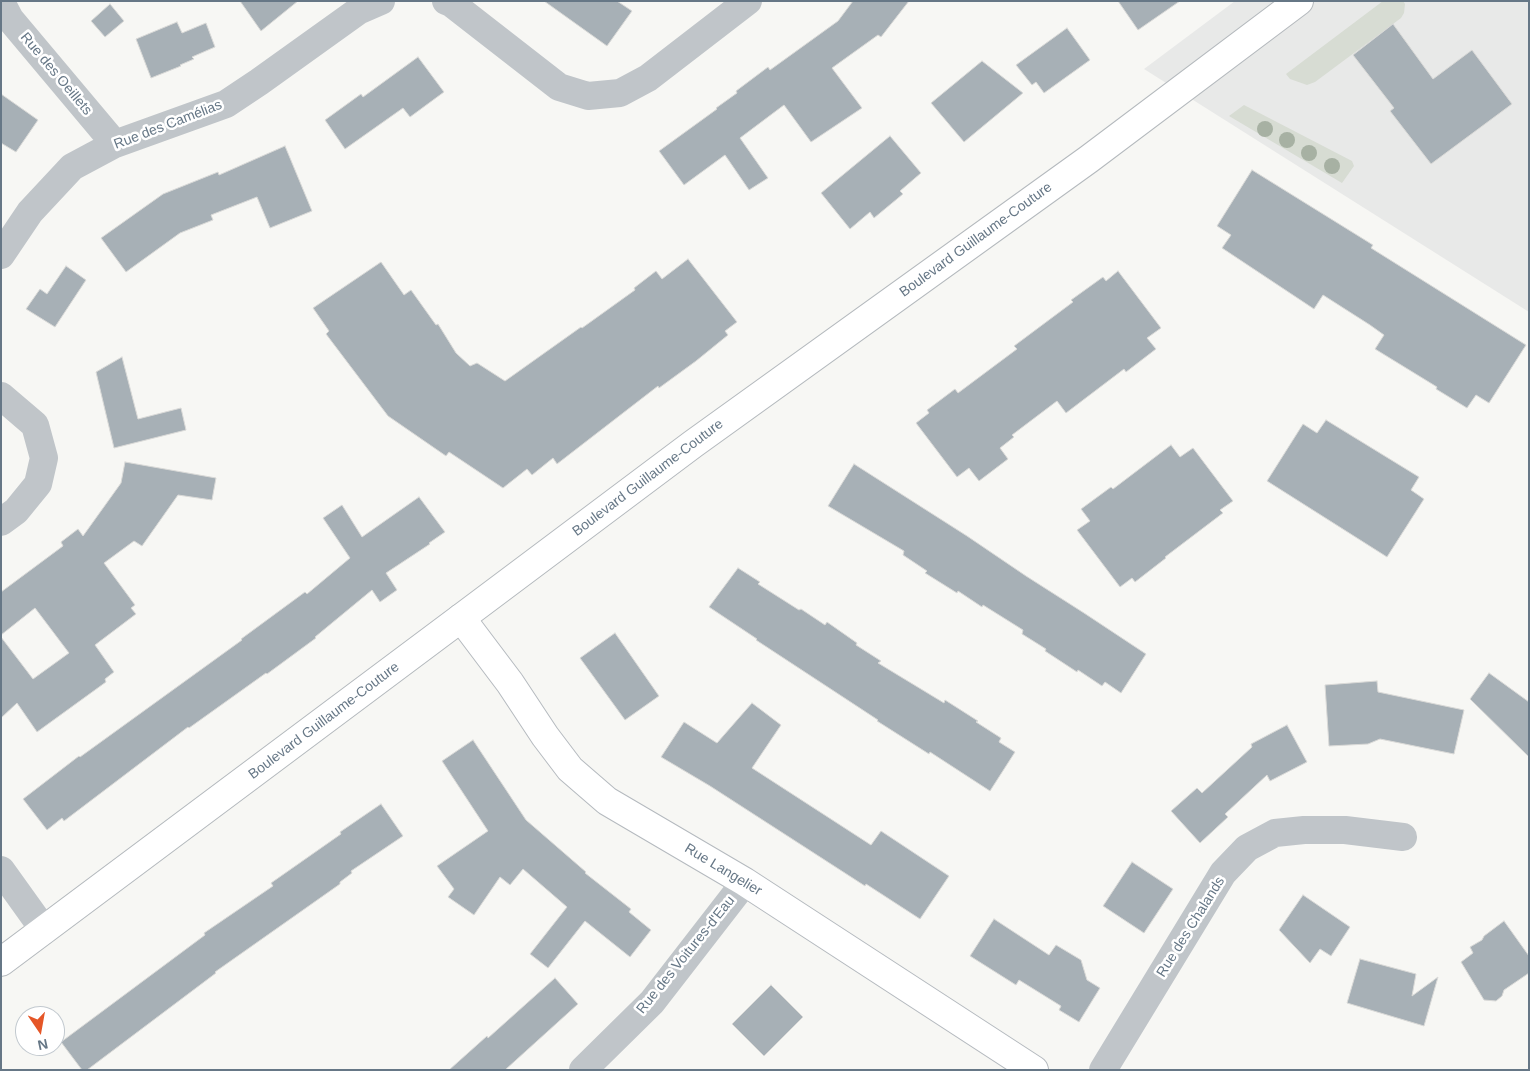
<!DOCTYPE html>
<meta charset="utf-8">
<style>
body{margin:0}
#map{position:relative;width:1530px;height:1071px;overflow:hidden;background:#f7f7f4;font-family:Arial,sans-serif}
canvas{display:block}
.frame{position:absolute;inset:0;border:2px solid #667786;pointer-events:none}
.north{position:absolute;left:15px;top:1006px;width:50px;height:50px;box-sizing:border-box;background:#fff;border:1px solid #c2c9cf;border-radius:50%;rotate:168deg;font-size:14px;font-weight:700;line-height:20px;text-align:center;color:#667786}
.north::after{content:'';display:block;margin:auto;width:18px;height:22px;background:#e55627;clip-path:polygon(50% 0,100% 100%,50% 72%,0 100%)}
</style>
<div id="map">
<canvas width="1530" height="1071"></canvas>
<div class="frame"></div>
<div class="north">N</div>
</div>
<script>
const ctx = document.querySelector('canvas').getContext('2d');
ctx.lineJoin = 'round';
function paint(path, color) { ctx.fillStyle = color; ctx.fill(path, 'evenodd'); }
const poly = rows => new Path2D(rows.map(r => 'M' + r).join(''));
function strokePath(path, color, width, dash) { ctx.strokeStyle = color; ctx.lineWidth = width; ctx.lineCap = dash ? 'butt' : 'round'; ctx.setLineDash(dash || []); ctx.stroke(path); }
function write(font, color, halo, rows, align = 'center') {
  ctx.font = font + ' Arial,sans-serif'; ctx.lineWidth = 5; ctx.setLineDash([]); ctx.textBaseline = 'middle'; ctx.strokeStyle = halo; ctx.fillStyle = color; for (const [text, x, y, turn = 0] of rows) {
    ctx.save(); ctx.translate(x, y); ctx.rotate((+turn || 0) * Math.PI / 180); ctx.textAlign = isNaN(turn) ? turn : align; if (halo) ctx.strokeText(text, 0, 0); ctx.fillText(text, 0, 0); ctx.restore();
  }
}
const built = poly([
 [1235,1,1529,1,1529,312,1144,69]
]);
const green = poly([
 [1383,1,1403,1,1405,4,1404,13,1401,18,1315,82,1307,85,1290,79,1286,74],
 [1244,105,1352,161,1354,166,1342,183,1229,116]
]);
const building = poly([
 [240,1,298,1,261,31,240,1],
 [544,1,617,1,632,11,607,46,544,1],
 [853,1,909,1,881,37,878,35,832,68,862,108,811,142,784,105,740,138,768,178,749,190,725,155,684,185,659,151,717,109,716,108,737,93,736,91,768,67,770,70,838,21,853,1],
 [1118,1,1180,1,1138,30,1118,1],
 [110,4,124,21,105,37,91,21,110,4],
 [177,22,182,33,206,23,215,47,192,57,194,59,180,65,181,66,151,78,136,39,177,22],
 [1393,24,1433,79,1472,50,1512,104,1431,164,1390,111,1394,108,1353,55,1393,24],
 [1067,28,1090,60,1044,93,1036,82,1032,85,1016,65,1067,28],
 [418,57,444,92,410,117,403,108,345,149,325,120,361,94,363,97,418,57],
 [982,61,1023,93,964,142,931,103,982,61],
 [1,94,38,120,16,152,1,143,1,94],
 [890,136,921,173,900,191,903,194,874,218,870,212,850,229,821,193,890,136],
 [285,146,312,211,270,228,257,197,211,215,213,220,180,233,126,272,101,238,163,194,218,172,219,175,285,146],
 [1252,170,1373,245,1371,248,1526,345,1489,403,1476,395,1467,408,1436,389,1437,387,1375,349,1384,335,1370,325,1323,295,1314,309,1222,248,1231,235,1217,226,1252,170],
 [688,259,737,322,725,331,728,335,696,361,659,388,658,386,557,464,553,458,532,475,527,469,503,488,449,452,446,456,388,416,326,334,329,331,313,308,381,262,404,295,411,290,436,325,438,324,456,353,470,366,477,363,505,381,581,327,582,328,635,290,634,288,656,271,662,279,688,259],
 [66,266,86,280,55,327,26,309,40,289,47,294,66,266],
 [1118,271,1161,328,1147,338,1156,349,1126,372,1124,369,1066,413,1057,401,1012,435,1014,437,1000,448,1008,459,979,481,969,468,957,477,916,423,929,413,927,410,955,389,958,393,1017,349,1014,346,1073,302,1071,300,1103,277,1106,281,1118,271],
 [122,357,138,419,181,408,186,430,114,448,96,372,122,357],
 [1326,420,1419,477,1411,490,1424,499,1387,557,1267,481,1303,424,1317,433,1326,420],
 [1171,445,1180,457,1193,448,1233,501,1220,510,1223,513,1165,557,1166,558,1135,582,1132,578,1120,587,1077,530,1090,521,1081,509,1111,487,1113,489,1171,445],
 [125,462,216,478,212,500,178,495,142,546,134,541,104,563,135,605,131,608,136,614,95,645,114,672,105,679,106,682,37,732,17,703,1,718,1,637,33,679,69,653,35,608,1,635,1,592,63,546,61,542,78,529,83,536,121,483,125,462],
 [854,464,967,536,1026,576,1084,613,1146,654,1121,693,1105,682,1102,686,1078,670,1077,672,1045,651,1046,649,1022,634,1023,630,983,605,982,607,958,591,957,593,925,573,927,571,903,555,904,551,828,506,854,464],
 [419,497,445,532,429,543,430,544,386,573,397,590,380,602,372,590,315,637,316,638,267,674,266,673,189,728,188,727,64,821,62,818,47,830,23,799,79,756,80,757,242,640,241,639,305,592,307,594,350,558,323,518,342,505,362,537,419,497],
 [738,568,760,582,758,584,799,610,801,609,825,625,827,622,857,643,856,645,881,661,878,663,944,703,945,700,978,721,976,722,1001,738,999,742,1015,752,990,791,930,752,929,754,877,721,878,720,756,640,757,639,709,607,738,568],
 [615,633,659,696,625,720,580,658,615,633],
 [1489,673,1529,702,1529,757,1470,699,1489,673],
 [1377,681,1378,692,1464,710,1454,754,1380,739,1368,744,1329,746,1325,685,1377,681],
 [752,703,781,725,752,768,871,845,881,831,949,876,920,919,866,884,865,886,710,786,661,757,684,722,717,743,752,703],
 [1287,725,1307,762,1270,781,1267,775,1225,814,1228,817,1200,843,1171,811,1197,788,1202,793,1252,747,1251,744,1287,725],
 [473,740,526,820,586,872,585,873,631,909,629,912,651,930,630,957,585,921,548,968,530,954,567,907,523,869,510,885,500,877,474,915,448,897,454,889,437,866,488,831,442,761,473,740],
 [381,804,403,836,351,871,352,873,340,882,340,884,215,972,216,973,87,1070,82,1070,61,1042,205,935,204,933,273,886,271,883,341,834,340,832,381,804],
 [1132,862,1173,889,1144,933,1103,906,1132,862],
 [1303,895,1350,927,1331,956,1320,949,1310,963,1279,930,1303,895],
 [994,919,1049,955,1056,945,1081,960,1087,980,1100,988,1079,1022,1059,1010,1061,1006,1019,980,1016,985,970,956,994,919],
 [1504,921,1529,956,1529,973,1504,990,1502,996,1496,1001,1484,1000,1461,962,1473,953,1470,947,1482,940,1484,936,1504,921],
 [1360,959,1416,974,1412,996,1438,977,1424,1026,1347,1003,1360,959],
 [555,978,578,1004,505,1070,449,1070,487,1036,488,1038,555,978],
 [771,985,803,1017,764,1056,732,1024,771,985]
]);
const street = poly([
 [446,1,451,3,559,87,588,96,620,93,648,78,748,1],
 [1,2,10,19,115,144],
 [1,255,30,212,72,167,115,144,226,104,259,82,358,11,381,1],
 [1,396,35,425,44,458,38,484,16,511,1,522],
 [1,870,44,930],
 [583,1070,652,1002,745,882],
 [1103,1070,1223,873,1247,848,1275,833,1304,830,1345,830,1403,837]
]);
const secondary = poly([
 [461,618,510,683,545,736,570,769,607,801,745,882,1034,1070]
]);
const primary = poly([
 [1,962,461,618,693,444,1089,159,1299,1]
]);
const trees = [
 [1265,129],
 [1287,140],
 [1309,153],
 [1332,166]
];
const streetNames = [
 ["Rue des Oeillets",56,74,50],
 ["Rue des Camélias",168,125,-21],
 ["Boulevard Guillaume-Couture",976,240,-36],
 ["Boulevard Guillaume-Couture",648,478,-37],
 ["Boulevard Guillaume-Couture",324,721,-37],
 ["Rue Langelier",723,870,31],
 ["Rue des Chalands",1191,927,-58],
 ["Rue des Voitures-d'Eau",686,955,-51]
];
paint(built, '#e8e9e8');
paint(green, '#d7dcd3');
paint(building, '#a7b0b6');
strokePath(building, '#d9d9d7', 1);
strokePath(secondary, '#b5babf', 30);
strokePath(primary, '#b4b9bd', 30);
strokePath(street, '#c0c5c9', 28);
strokePath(secondary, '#fff', 28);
strokePath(primary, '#fff', 28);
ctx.fillStyle = '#a7b1a3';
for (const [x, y] of trees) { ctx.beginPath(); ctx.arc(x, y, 8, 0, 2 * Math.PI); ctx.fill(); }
write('14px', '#667786', '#fff', streetNames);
</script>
